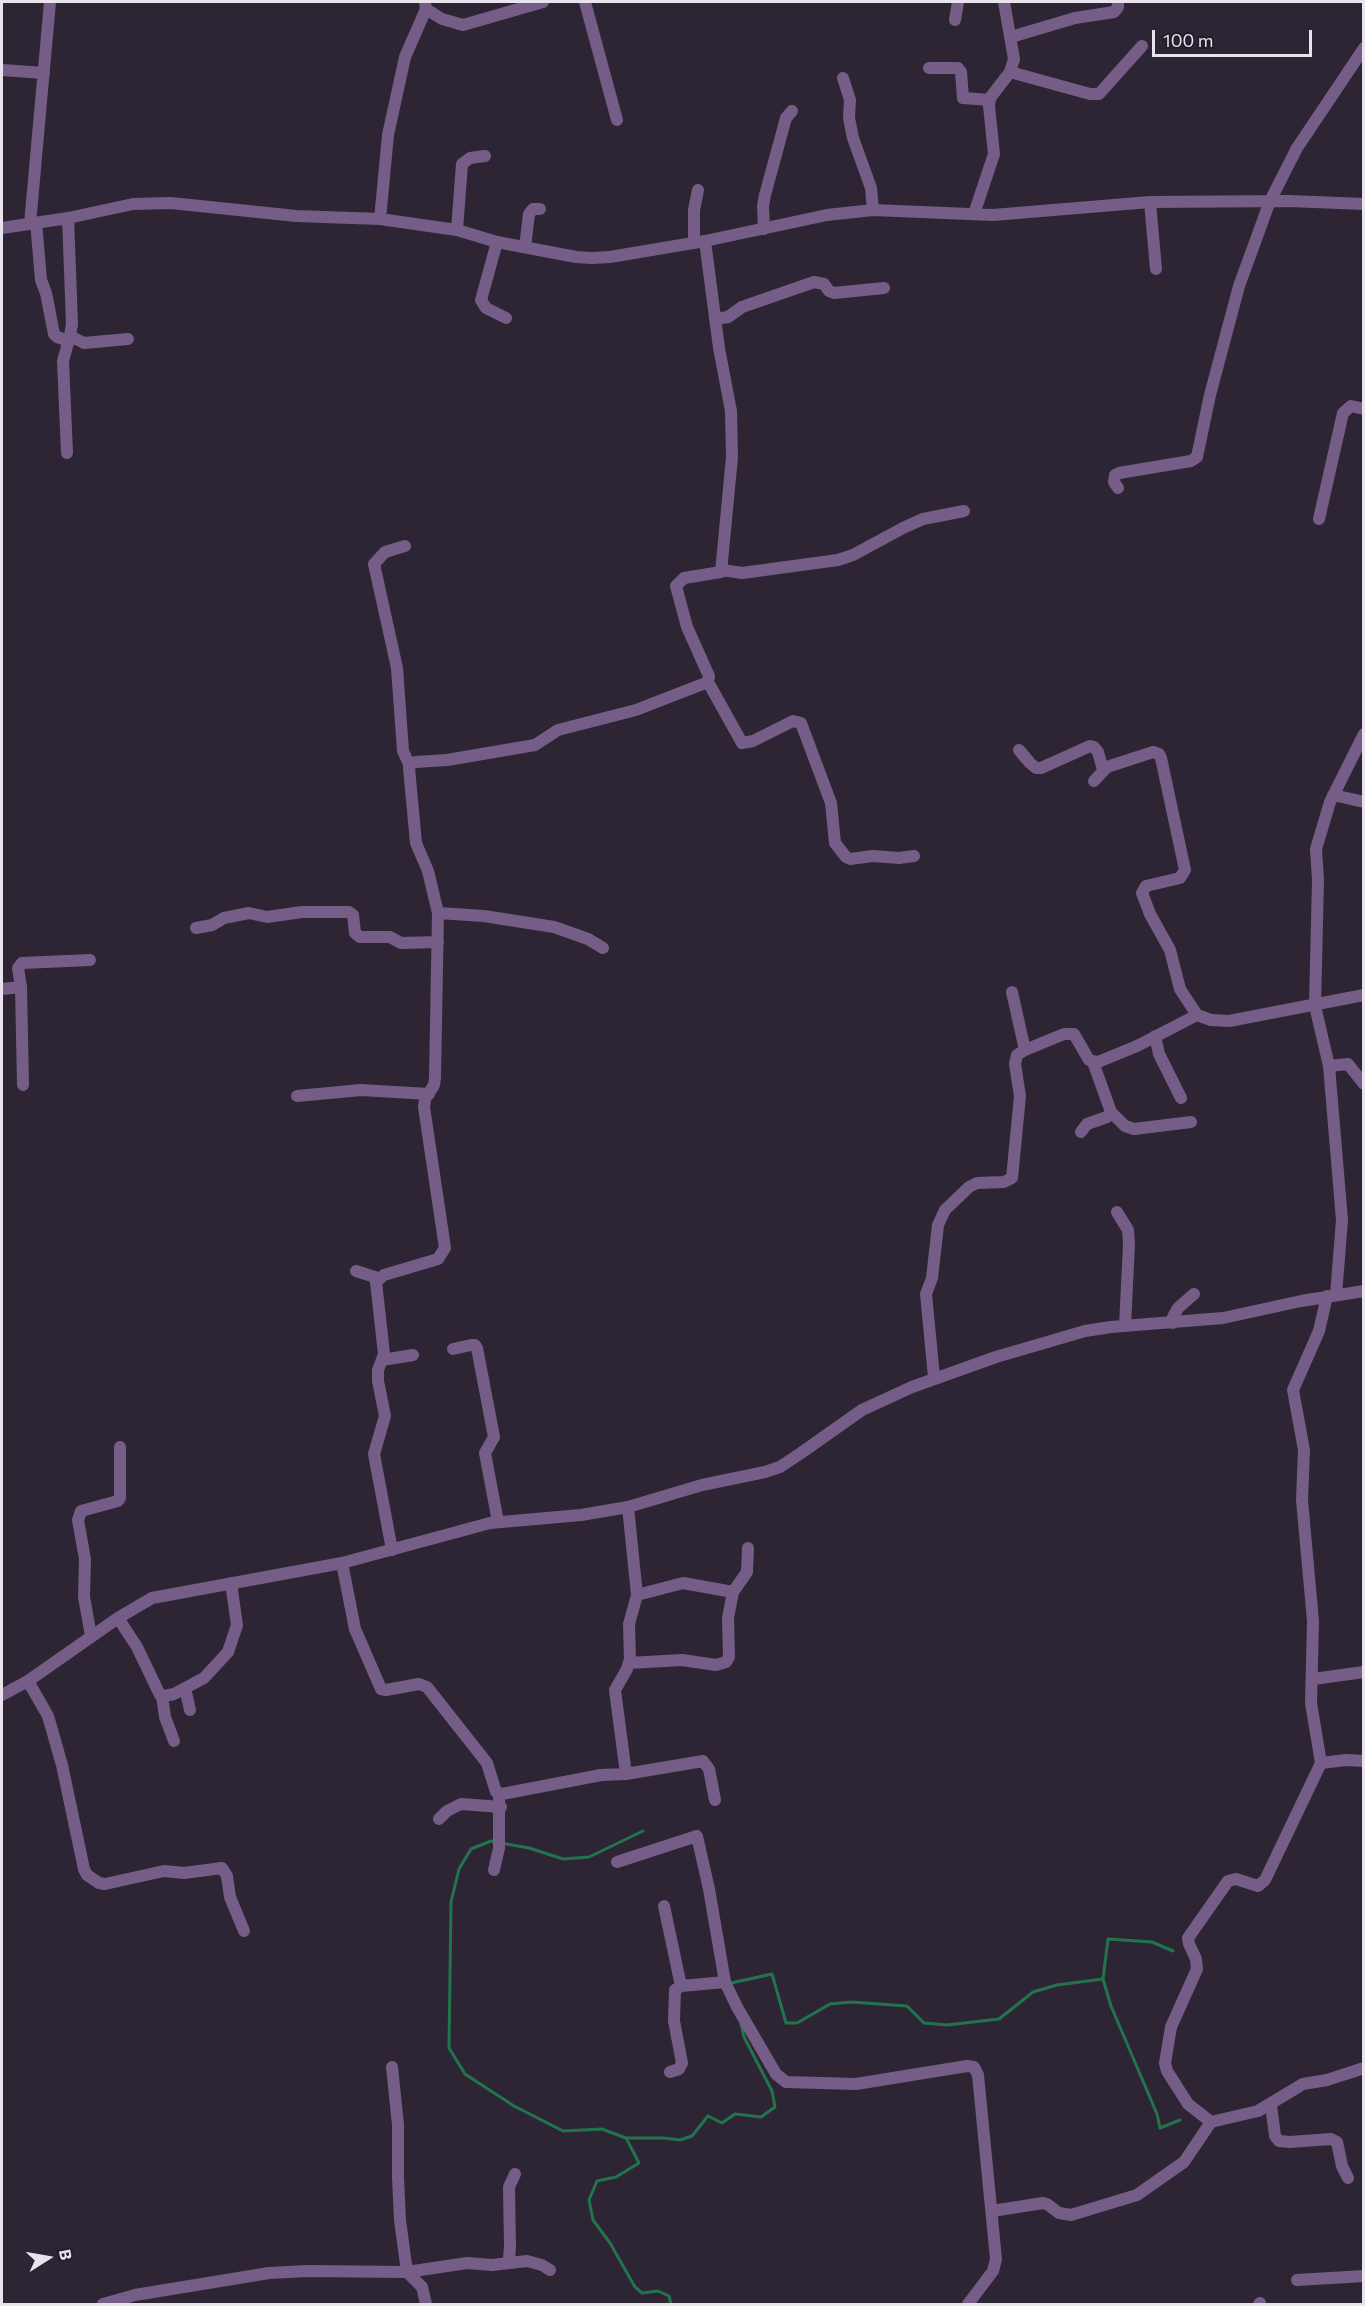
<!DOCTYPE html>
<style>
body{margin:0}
#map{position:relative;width:1365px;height:2306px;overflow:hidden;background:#2e2534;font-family:Commissioner,sans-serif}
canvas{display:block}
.frame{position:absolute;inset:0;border:3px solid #e9e3ee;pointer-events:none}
.north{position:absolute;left:18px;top:2228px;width:60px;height:60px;-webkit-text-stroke:4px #241b2a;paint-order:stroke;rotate:79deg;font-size:16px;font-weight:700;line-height:24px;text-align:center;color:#e9e3ee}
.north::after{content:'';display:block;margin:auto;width:21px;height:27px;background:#e9e3ee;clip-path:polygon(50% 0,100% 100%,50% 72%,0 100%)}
.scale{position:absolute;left:1152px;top:30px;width:160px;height:27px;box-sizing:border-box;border:3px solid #e9e3ee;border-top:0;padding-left:8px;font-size:18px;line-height:21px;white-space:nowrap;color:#e9e3ee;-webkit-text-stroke:4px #241b2a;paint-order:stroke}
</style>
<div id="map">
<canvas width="1365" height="2306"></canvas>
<div class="frame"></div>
<div class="north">B</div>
<div class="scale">100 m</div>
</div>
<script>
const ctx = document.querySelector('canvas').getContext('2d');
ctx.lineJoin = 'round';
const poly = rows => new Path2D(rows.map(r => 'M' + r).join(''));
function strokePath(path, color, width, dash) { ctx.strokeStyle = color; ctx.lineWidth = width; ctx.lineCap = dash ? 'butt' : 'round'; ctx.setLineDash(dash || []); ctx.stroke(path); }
const stream = poly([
 [495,1842,491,1841,471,1849,459,1869,451,1902,449,2048,465,2074,514,2106,563,2131,602,2129,626,2138,639,2163,616,2177,597,2181,589,2200,593,2220,610,2243,635,2287,642,2293,658,2291,669,2296,671,2304],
 [501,1843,529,1848,563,1859,589,1857,643,1831],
 [1173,1951,1152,1942,1108,1939,1103,1979,1111,2006,1157,2114,1160,2128,1180,2120],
 [731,1983,772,1974,786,2023,797,2023,830,2004,851,2002,907,2006,924,2023,947,2025,999,2019,1033,1992,1057,1985,1103,1979],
 [626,2138,664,2138,680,2140,692,2136,708,2116,722,2123,735,2114,761,2117,775,2107,772,2091,744,2037,741,2024]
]);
const minor = poly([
 [585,2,617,120],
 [425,3,426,9,442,19,463,25,543,2],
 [955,20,958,2],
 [1011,37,1075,18,1114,12,1118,7,1118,2],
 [929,68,958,68,961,72,963,98,990,100],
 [2,70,44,73],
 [1010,72,1090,94,1099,94,1142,46],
 [843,78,850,100,849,118,853,138,871,188,873,210],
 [1150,202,1156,269],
 [974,214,994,154,989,106,990,98,1010,72,1014,59,1004,2],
 [380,219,388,135,405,57,426,9],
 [36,222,41,280,46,293,54,334,57,337,69,341],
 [30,224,50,2],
 [2,228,68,218,133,204,171,203,296,216,380,219,457,230,497,242,576,257,592,258,610,257,705,241,827,215,873,210,993,215,1150,202,1289,201,1364,204],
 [764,229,763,206,765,195,786,118,792,111],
 [457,230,462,164,470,158,485,156],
 [497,242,481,300,486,308,506,318],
 [694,243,694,210,698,190],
 [525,247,529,214,533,209,540,209],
 [715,319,728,317,742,307,814,282,824,284,829,291,834,293,884,288],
 [70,336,84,343,128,339],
 [67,453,63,361,70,336,72,324,68,218],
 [1118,488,1114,482,1115,475,1119,473,1191,461,1197,457,1210,395,1239,286,1270,201,1297,148,1364,48],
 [1319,519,1343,413,1351,406,1364,409],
 [405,546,385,552,374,564,397,668,403,751,410,766],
 [722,570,742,573,838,560,853,555,903,528,923,519,964,511],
 [708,682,742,743,753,741,793,721,801,723,831,803,835,843,846,857,850,859,873,856,899,858,914,856],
 [1019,750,1030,763,1036,768,1041,768,1090,746,1094,747,1098,752,1103,770],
 [1094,781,1107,767,1153,752,1159,754,1161,758,1185,870,1180,878,1146,886,1142,893,1150,914,1170,950,1180,989,1197,1015,1211,1020,1229,1021,1364,995],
 [1333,795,1364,802],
 [438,913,484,916,554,927,588,939,603,948],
 [196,928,212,925,224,918,249,913,267,917,302,912,349,912,353,915,355,933,360,937,390,937,401,943,438,942],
 [21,987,23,1085],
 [2,989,21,987,18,968,22,963,90,960],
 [1012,992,1025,1050],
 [1155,1036,1159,1054,1181,1098],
 [1329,1066,1348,1064,1364,1084],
 [297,1096,361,1090,429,1094],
 [1111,1112,1125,1126,1134,1129,1191,1122],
 [1081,1132,1087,1124,1107,1117,1111,1112,1093,1062],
 [1117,1212,1128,1230,1129,1244,1125,1326],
 [356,1271,378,1278],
 [1336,1295,1342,1220,1329,1066,1315,1006,1318,880,1316,849,1330,802,1364,734],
 [1173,1323,1173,1317,1178,1308,1194,1294],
 [453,1349,471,1345,475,1345,477,1348,494,1437,485,1453,498,1522],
 [382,1360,413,1355],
 [934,1377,926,1294,932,1278,938,1225,945,1210,969,1187,977,1183,1004,1182,1012,1178,1020,1096,1015,1064,1017,1055,1025,1050,1064,1034,1074,1034,1089,1060,1098,1062,1137,1046,1197,1015],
 [392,1550,374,1454,385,1416,378,1381,378,1370,384,1354,376,1282,384,1275,438,1259,445,1248,424,1107,425,1099,434,1085,435,1078,438,913,428,871,416,843,409,768,412,763,416,762,447,760,535,745,558,730,636,710,708,682,709,676,687,627,676,586,684,578,721,572,732,457,731,411,719,348,705,241],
 [342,1563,355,1629,381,1689,386,1690,419,1684,427,1687,487,1763,496,1792,502,1794,601,1775,626,1774,615,1690,627,1669,630,1659,629,1624,637,1595,628,1507],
 [637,1595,683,1583,733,1592],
 [118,1618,137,1647,160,1695,164,1696,174,1694,204,1678,228,1652,237,1625,231,1583],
 [91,1636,84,1597,85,1559,78,1520,81,1511,118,1501,120,1498,120,1447],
 [629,1663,682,1660,716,1665,726,1662,729,1657,728,1618,733,1592,747,1572,748,1548],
 [1313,1679,1364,1672],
 [28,1681,48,1716,62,1765,84,1869,87,1875,99,1883,105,1884,164,1871,184,1873,222,1868,227,1876,230,1897,244,1931],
 [185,1688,190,1710],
 [2,1695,28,1681,118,1618,152,1598,342,1563,490,1523,581,1515,628,1507,702,1485,765,1472,780,1467,801,1453,862,1410,912,1387,996,1357,1085,1331,1111,1327,1223,1318,1301,1301,1364,1291],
 [162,1696,165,1717,174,1741],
 [1321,1763,1346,1760,1364,1761],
 [626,1774,703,1761,709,1769,715,1800],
 [439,1819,447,1811,461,1804,501,1807],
 [617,1862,697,1836,709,1889,725,1982],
 [494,1870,499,1848,499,1793],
 [664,1906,681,1986],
 [392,2067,398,2125,398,2177,400,2220,407,2272,422,2287,426,2304],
 [670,2072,679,2069,682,2063,674,2021,675,1990,681,1986,725,1982,737,2007,776,2074,786,2082,856,2084,967,2066,974,2067,978,2075,996,2259,993,2271,968,2304],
 [1271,2105,1275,2136,1279,2141,1290,2142,1331,2139,1337,2142,1342,2166,1348,2178],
 [1211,2122,1188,2104,1167,2071,1165,2063,1171,2027,1197,1969,1196,1959,1189,1944,1188,1938,1228,1881,1236,1879,1258,1886,1265,1880,1321,1763,1311,1703,1313,1621,1302,1500,1304,1450,1293,1390,1319,1331,1327,1296],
 [992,2211,1043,2203,1047,2204,1059,2213,1071,2215,1137,2195,1184,2162,1211,2122,1258,2111,1303,2084,1327,2080,1364,2068],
 [506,2263,509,2259,510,2247,509,2187,515,2174],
 [1297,2280,1364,2276],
 [103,2304,135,2295,269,2273,308,2271,407,2272,467,2263,492,2265,527,2261,542,2265,550,2270],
 [1259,2304,1260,2303]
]);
strokePath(stream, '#22744d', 3);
strokePath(minor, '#765d88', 12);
</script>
